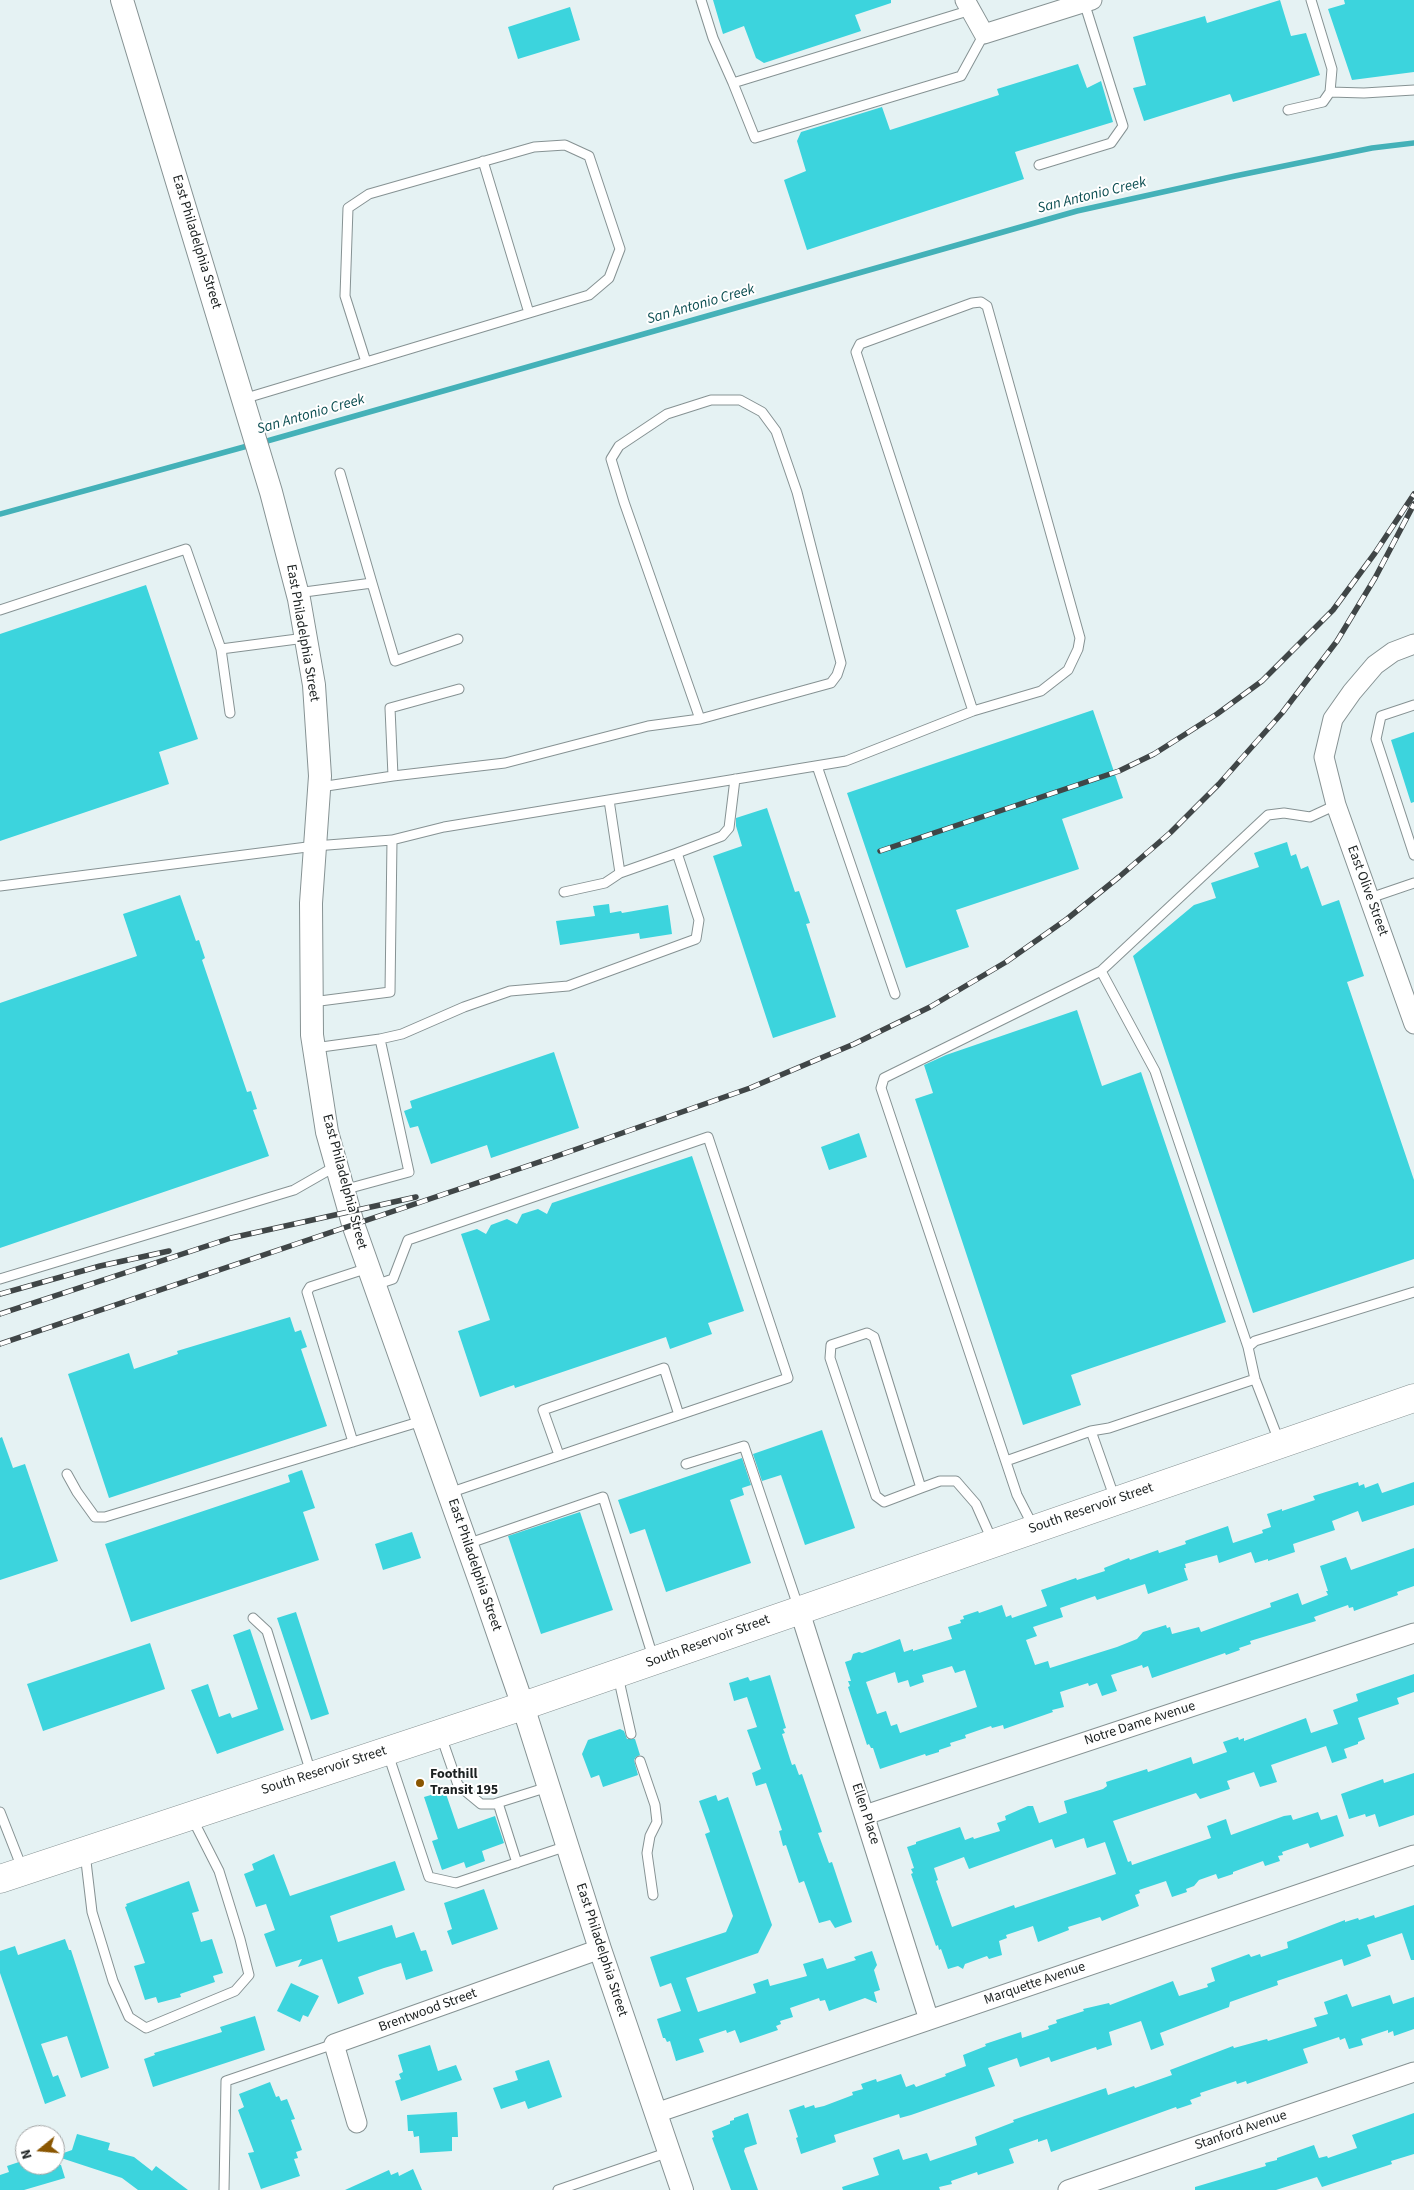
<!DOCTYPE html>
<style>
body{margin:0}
#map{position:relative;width:1414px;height:2190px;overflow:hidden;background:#e5f2f3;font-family:"Source Sans 3",sans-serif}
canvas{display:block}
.north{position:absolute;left:15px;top:2125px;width:50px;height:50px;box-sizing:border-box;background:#fff;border:1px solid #a4a6a6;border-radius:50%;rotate:253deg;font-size:14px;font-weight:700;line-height:20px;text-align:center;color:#1c2121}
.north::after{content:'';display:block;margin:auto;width:18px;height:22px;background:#8a5601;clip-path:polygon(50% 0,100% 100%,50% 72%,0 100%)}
</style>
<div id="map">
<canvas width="1414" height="2190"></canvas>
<div class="north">N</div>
</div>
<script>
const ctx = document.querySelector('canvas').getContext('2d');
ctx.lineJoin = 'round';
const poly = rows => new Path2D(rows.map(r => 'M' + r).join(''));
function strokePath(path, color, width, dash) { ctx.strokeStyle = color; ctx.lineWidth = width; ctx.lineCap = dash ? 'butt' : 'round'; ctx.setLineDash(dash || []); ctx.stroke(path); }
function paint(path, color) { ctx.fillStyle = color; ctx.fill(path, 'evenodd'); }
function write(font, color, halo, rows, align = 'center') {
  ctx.font = font + ' "Source Sans 3",sans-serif'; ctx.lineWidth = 4; ctx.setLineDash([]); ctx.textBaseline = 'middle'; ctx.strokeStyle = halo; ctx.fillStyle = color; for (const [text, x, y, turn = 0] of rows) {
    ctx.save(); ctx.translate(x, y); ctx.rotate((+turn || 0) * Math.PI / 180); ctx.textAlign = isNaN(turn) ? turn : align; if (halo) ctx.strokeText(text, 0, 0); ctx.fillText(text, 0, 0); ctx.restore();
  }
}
const stream = poly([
 [260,443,1077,211,1235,176,1372,148,1414,143],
 [0,514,251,445]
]);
const building = poly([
 [713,0,891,0,891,3,855,15,861,31,764,63,756,58,744,26,723,34],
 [1280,0,1291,36,1306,33,1320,75,1233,102,1230,94,1144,121,1133,88,1146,85,1133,37,1205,16,1207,23],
 [1344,0,1414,0,1414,72,1352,80,1328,9,1345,4],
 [570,7,580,40,518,59,508,27],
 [1078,64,1087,88,1101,81,1113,122,1015,152,1024,179,807,250,784,180,806,171,797,141,801,132,882,107,890,130,999,95,997,89],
 [146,585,198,739,159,752,169,784,0,841,0,634],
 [1093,710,1123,798,1062,819,1079,869,956,910,969,947,906,968,847,793],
 [1414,732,1414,802,1411,803,1391,740],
 [767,808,795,892,799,891,810,923,806,924,836,1017,773,1038,713,856,742,846,736,826,736,818],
 [1287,842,1291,856,1296,854,1301,869,1308,866,1322,906,1339,900,1364,976,1347,982,1414,1180,1414,1259,1253,1313,1133,956,1194,905,1216,898,1211,883,1259,867,1254,853],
 [180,895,196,941,199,940,205,958,202,960,247,1092,251,1091,257,1109,253,1110,269,1156,0,1248,0,1003,137,956,123,914],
 [609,904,610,913,621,911,622,913,668,905,672,934,640,939,639,933,560,945,556,921,595,916,593,906],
 [1077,1010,1102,1086,1141,1072,1226,1322,1071,1375,1081,1405,1023,1425,915,1099,933,1093,924,1065,946,1055],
 [554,1052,579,1128,491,1158,487,1145,431,1164,418,1126,410,1128,404,1111,412,1108,410,1101],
 [859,1133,867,1157,829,1170,821,1147],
 [692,1156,744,1311,708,1323,712,1334,670,1349,666,1337,515,1388,514,1385,480,1397,458,1331,490,1320,461,1234,477,1229,486,1234,491,1225,507,1219,517,1224,522,1214,538,1209,547,1214,552,1203],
 [290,1317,295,1332,301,1330,307,1347,301,1349,327,1426,109,1498,68,1374,129,1353,134,1369,178,1354,177,1351],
 [822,1430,855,1528,805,1545,781,1475,762,1481,753,1454],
 [2,1437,13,1468,25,1464,58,1561,0,1580,0,1438],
 [742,1458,751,1485,742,1488,744,1495,730,1500,751,1563,666,1592,645,1529,630,1534,618,1500],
 [302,1470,315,1508,303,1512,319,1560,131,1622,105,1544,290,1482,288,1475],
 [1358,1482,1359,1486,1364,1484,1365,1488,1378,1483,1382,1493,1414,1482,1414,1505,1362,1522,1358,1511,1332,1521,1335,1530,1293,1544,1295,1552,1268,1561,1268,1559,1255,1563,1251,1552,1219,1563,1217,1555,1185,1564,1186,1568,1184,1568,1188,1580,1148,1594,1145,1584,1097,1600,1095,1596,1060,1608,1063,1617,1033,1627,1037,1636,1026,1640,1035,1665,1048,1661,1050,1668,1117,1647,1137,1639,1143,1632,1166,1625,1167,1628,1170,1627,1172,1634,1199,1627,1201,1632,1271,1607,1270,1603,1298,1593,1302,1605,1328,1595,1326,1591,1328,1591,1320,1566,1346,1557,1351,1570,1414,1548,1414,1586,1397,1592,1398,1595,1354,1611,1353,1607,1349,1608,1348,1605,1314,1617,1316,1621,1250,1641,1251,1644,1239,1648,1240,1650,1226,1655,1225,1653,1152,1678,1148,1666,1143,1668,1142,1665,1111,1675,1117,1691,1102,1696,1097,1683,1089,1686,1088,1683,1060,1692,1064,1707,1052,1710,1053,1712,1004,1729,1003,1725,992,1728,991,1726,965,1735,966,1738,950,1743,951,1746,939,1750,939,1752,926,1756,925,1754,880,1769,873,1748,871,1748,869,1744,867,1745,848,1687,850,1686,848,1681,851,1681,845,1662,851,1660,853,1654,859,1652,862,1653,900,1639,904,1652,913,1649,913,1651,952,1639,948,1627,961,1623,960,1620,964,1619,963,1616,978,1611,979,1613,1002,1605,1006,1617,1011,1615,1012,1618,1047,1606,1041,1590,1076,1578,1077,1580,1105,1571,1104,1568,1129,1558,1130,1560,1158,1550,1159,1553,1186,1544,1185,1541,1228,1526,1233,1543,1263,1533,1262,1530,1271,1527,1267,1514,1282,1509,1282,1511,1315,1500,1313,1496],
 [952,1666,955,1673,965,1670,977,1707,900,1733,897,1724,891,1726,886,1711,877,1714,866,1682,895,1672,898,1683,908,1680,910,1687,924,1682,922,1675],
 [580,1512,613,1610,541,1634,508,1536],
 [412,1532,421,1558,383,1570,375,1544],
 [296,1612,329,1714,311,1720,277,1618],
 [250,1629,284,1730,217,1754,191,1690,208,1684,219,1717,230,1713,232,1718,258,1709,233,1635],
 [150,1643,165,1689,43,1731,27,1684],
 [1414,1674,1414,1692,1397,1698,1399,1704,1358,1718,1365,1739,1358,1742,1358,1744,1344,1749,1347,1758,1332,1763,1326,1746,1271,1765,1277,1782,1260,1787,1254,1772,1227,1781,1230,1789,1200,1799,1196,1793,1113,1821,1128,1862,1131,1861,1132,1865,1211,1838,1207,1826,1226,1819,1231,1835,1284,1816,1291,1815,1293,1820,1318,1812,1321,1820,1337,1815,1344,1836,1310,1848,1308,1843,1282,1852,1283,1855,1278,1856,1280,1861,1265,1866,1263,1861,1233,1872,1233,1874,1218,1879,1216,1874,1199,1880,1194,1886,1186,1889,1187,1892,1172,1897,1166,1881,1139,1890,1140,1893,1135,1895,1139,1906,1102,1921,1100,1917,1068,1927,1069,1930,1038,1942,1033,1926,1006,1935,1007,1938,999,1941,1002,1955,989,1959,987,1956,965,1964,963,1969,958,1966,948,1969,941,1949,939,1950,938,1945,936,1946,911,1874,913,1873,911,1869,914,1868,907,1847,916,1844,916,1842,960,1827,965,1840,973,1837,974,1839,1000,1831,997,1823,1006,1820,1005,1816,1028,1806,1033,1806,1039,1823,1067,1813,1064,1801,1103,1789,1107,1786,1106,1782,1147,1769,1148,1772,1191,1757,1193,1764,1227,1752,1223,1742,1238,1737,1239,1740,1244,1738,1244,1741,1306,1718,1311,1733,1338,1724,1333,1710,1358,1701,1356,1694],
 [1084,1838,1087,1848,1105,1842,1116,1874,1015,1908,1014,1905,952,1927,936,1881,938,1880,934,1868,964,1857,969,1869,1052,1839,1055,1848],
 [770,1675,786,1728,783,1729,785,1733,782,1734,790,1759,792,1765,795,1764,799,1775,802,1774,822,1832,818,1833,829,1863,832,1862,852,1922,835,1928,830,1920,819,1923,804,1881,799,1883,786,1845,783,1846,779,1831,782,1830,766,1783,756,1786,752,1773,761,1769,747,1730,757,1727,747,1697,734,1701,729,1683,748,1677,750,1681],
 [620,1729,624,1731,627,1739,635,1739,640,1755,636,1757,634,1760,638,1775,603,1787,599,1775,591,1778,582,1754,588,1740],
 [1414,1773,1414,1815,1379,1827,1375,1814,1366,1817,1365,1814,1349,1819,1341,1794,1383,1779,1384,1783],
 [445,1791,458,1829,495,1816,504,1843,482,1851,485,1861,466,1868,464,1862,442,1870,432,1841,438,1839,424,1797],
 [716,1795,718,1801,728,1797,772,1925,758,1953,686,1978,698,2012,756,1993,753,1984,768,1979,770,1986,807,1976,803,1964,823,1958,827,1969,856,1960,854,1957,872,1951,877,1965,874,1970,880,1990,874,1992,877,2003,865,1998,829,2011,825,2000,820,2001,819,1998,790,2008,793,2017,780,2021,781,2024,776,2026,778,2030,740,2043,735,2030,727,2033,726,2030,699,2039,704,2052,676,2061,670,2041,667,2042,665,2038,663,2038,657,2019,681,2011,671,1983,660,1987,650,1957,726,1932,733,1916,705,1834,710,1832,699,1801],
 [274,1854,290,1896,395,1861,405,1890,330,1916,338,1942,392,1925,396,1938,414,1932,421,1951,426,1950,433,1971,406,1980,401,1963,384,1968,358,1977,364,1994,338,2004,322,1959,298,1967,302,1959,276,1967,264,1934,275,1930,266,1904,256,1907,244,1874,254,1870,252,1864],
 [189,1881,199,1911,192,1913,201,1942,212,1939,223,1973,213,1976,215,1982,180,1994,181,1997,158,2003,156,1997,145,2000,134,1966,145,1963,125,1907,127,1906,126,1904],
 [484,1889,498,1929,452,1945,447,1931,452,1929,444,1903],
 [1414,1905,1414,1960,1411,1960,1402,1933,1367,1945,1371,1956,1358,1961,1344,1966,1342,1959,1277,1981,1278,1985,1230,2002,1229,2007,1160,2033,1164,2045,1151,2050,1141,2021,1109,2032,1112,2045,1097,2050,1096,2047,1051,2062,1049,2057,1020,2067,1017,2058,988,2068,995,2086,911,2115,900,2118,899,2114,834,2135,836,2142,801,2154,796,2138,798,2137,789,2110,804,2105,805,2108,814,2105,815,2108,824,2106,853,2095,852,2092,863,2089,861,2084,876,2079,877,2082,901,2074,906,2087,914,2084,916,2087,946,2076,945,2074,966,2066,963,2055,986,2046,985,2044,1021,2032,1022,2038,1049,2029,1048,2026,1057,2023,1056,2020,1084,2011,1083,2009,1109,2003,1110,2005,1173,1981,1179,1996,1208,1987,1207,1984,1215,1981,1211,1968,1249,1954,1251,1957,1260,1954,1261,1957,1288,1948,1287,1942,1345,1920,1345,1922,1358,1918,1359,1920,1374,1915,1375,1918],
 [65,1939,69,1950,71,1950,109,2068,81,2078,67,2036,41,2044,53,2077,58,2075,66,2096,45,2104,0,1973,0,1951,15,1946,18,1955],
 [291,1983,319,1996,308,2017,303,2015,300,2022,277,2011],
 [1347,1994,1352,2007,1390,1995,1393,2004,1414,1997,1414,2029,1394,2036,1393,2031,1388,2033,1388,2030,1361,2039,1363,2045,1349,2049,1345,2038,1340,2040,1339,2037,1303,2049,1308,2063,1247,2084,1246,2081,1237,2084,1236,2081,1200,2093,1201,2096,1190,2100,1192,2104,1177,2109,1176,2107,1051,2152,1047,2139,1038,2142,1038,2139,1009,2149,1014,2163,978,2175,977,2172,951,2181,952,2184,939,2187,940,2190,843,2190,842,2187,879,2175,873,2158,899,2149,903,2160,927,2153,930,2161,977,2145,975,2137,1014,2122,1013,2120,1106,2088,1108,2095,1134,2086,1135,2088,1172,2075,1170,2070,1233,2046,1234,2048,1267,2039,1268,2041,1317,2026,1314,2018,1328,2014,1324,2002],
 [255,2016,265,2050,153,2087,144,2059,155,2055,154,2053,222,2032,220,2027],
 [430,2045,438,2071,456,2065,462,2080,401,2101,395,2081,401,2079,399,2074,403,2072,398,2055],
 [549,2060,562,2097,528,2109,525,2101,501,2109,493,2088,518,2080,515,2071],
 [270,2082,276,2097,279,2096,281,2101,287,2099,295,2119,291,2120,302,2150,296,2152,298,2158,294,2159,300,2176,261,2189,248,2153,254,2152,238,2110,244,2107,239,2094],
 [457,2112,458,2137,452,2137,452,2151,420,2153,419,2136,414,2137,413,2131,408,2131,407,2115],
 [748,2113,757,2144,745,2148,744,2151,758,2190,731,2190,712,2138,714,2137,712,2131,730,2124,730,2121,734,2120,734,2118],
 [1414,2113,1414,2154,1391,2161,1392,2164,1322,2187,1317,2177,1276,2190,1195,2190,1195,2187,1266,2166,1265,2163,1277,2160,1277,2158,1314,2145,1319,2158,1327,2156,1328,2158,1357,2148,1352,2135],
 [77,2134,110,2143,108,2150,134,2157,152,2171,156,2166,188,2190,138,2190,122,2178,55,2156,72,2150],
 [25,2160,25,2165,61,2165,65,2178,24,2190,0,2190,0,2175,9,2172,7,2166],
 [413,2169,422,2190,345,2190,389,2170,391,2175,398,2172,399,2176]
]);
const service = poly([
 [701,0,713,38,733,83],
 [971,10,733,83,755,138,961,76,984,34],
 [1330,92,1364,93,1414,90],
 [1288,110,1323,102,1330,92,1332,69,1311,0],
 [483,161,529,313],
 [1039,165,1111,143,1123,126,1084,2],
 [243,399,589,295,609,278,620,249,589,156,565,145,534,147,369,194,348,208,345,296,366,362],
 [340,473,372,583],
 [297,593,372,583,395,661,458,639],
 [0,610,186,549,221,649,305,638],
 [221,649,230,713],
 [1414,705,1381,716,1376,739,1414,855],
 [817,766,895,994],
 [393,776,390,708,459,689],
 [320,787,393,776,505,763,648,726,700,719,831,683,837,675,841,663,797,492,776,431,762,412,740,400,711,400,667,414,619,446,611,459,624,502,700,719],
 [609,800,620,873],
 [677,853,722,836,729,828,735,779],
 [0,886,315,846,392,840],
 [1370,898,1414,883],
 [1101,971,1155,1071,1248,1347],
 [312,1002,390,992,392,840,444,827,846,761,973,711,1041,691,1068,670,1078,649,1080,638,987,306,981,302,972,303,860,344,856,352,973,711],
 [380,1039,402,1034,464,1007,510,991,568,986,696,939,699,920,677,853,620,873,605,883,564,892],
 [314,1048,380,1039,409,1172,343,1190],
 [0,1279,294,1190,336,1166],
 [375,1285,393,1279,408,1240,708,1137,788,1378,449,1493],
 [1091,1431,1115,1499],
 [1279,1441,1255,1379,1248,1347,1255,1341,1414,1292],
 [353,1442,307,1292,310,1287,368,1268],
 [559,1455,543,1410,664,1368,679,1415],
 [1006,1461,1091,1431,1109,1428,1255,1379],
 [686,1464,744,1446,799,1609],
 [67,1474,77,1492,95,1517,105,1517,422,1421],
 [921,1488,874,1337,867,1333,831,1345,830,1358,876,1496,884,1502,921,1488,940,1481,956,1481,976,1504,992,1540],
 [1033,1526,1017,1495,881,1088,884,1078,1101,971,1268,815,1284,813,1310,817,1336,805],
 [467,1544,603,1497,653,1657],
 [253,1618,267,1631,311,1773],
 [618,1676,631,1734],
 [441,1736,458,1785,481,1804,494,1804,548,1787],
 [388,1754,429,1877,456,1883,567,1846],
 [640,1761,655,1805,657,1822,650,1836,647,1853,653,1895],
 [498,1803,517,1863],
 [0,1812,22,1868],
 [85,1853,92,1912,113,1981,129,2017,146,2028,235,1991,249,1975,240,1939,219,1871,192,1818],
 [224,2190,226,2081,334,2044],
 [558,2190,669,2152]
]);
const minor = poly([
 [965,0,984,34,1092,0],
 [1414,644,1393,652,1375,665,1352,692,1333,719,1324,757,1336,805,1414,1024],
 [799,1609,929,2020],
 [865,1815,1414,1633],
 [656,2113,1414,1855],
 [357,2123,334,2044,600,1949],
 [1068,2190,1414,2072]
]);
const tertiary = poly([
 [122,0,271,492,299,599,314,685,320,776,311,903,312,1035,327,1132,353,1224,483,1590,523,1706,600,1949,682,2190]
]);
const primary = poly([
 [0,1879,523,1706,1414,1398]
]);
const rail = poly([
 [880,851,1119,771,1154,754,1217,714,1262,681,1333,610,1375,553,1414,494],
 [0,1294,100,1266,169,1251],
 [0,1314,231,1238,416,1197],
 [0,1344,554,1157,750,1088,854,1044,930,1007,1006,962,1067,919,1119,877,1170,833,1219,784,1282,713,1337,641,1375,578,1414,504]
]);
const markers = [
 [420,1783,5,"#8a5601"]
];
const streetNames = [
 ["East Philadelphia Street",196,242,73],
 ["East Philadelphia Street",302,633,80],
 ["East Olive Street",1367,891,70],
 ["East Philadelphia Street",344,1182,75],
 ["South Reservoir Street",1091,1509,-19],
 ["East Philadelphia Street",474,1565,71],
 ["South Reservoir Street",708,1642,-20],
 ["Notre Dame Avenue",1140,1724,-18],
 ["South Reservoir Street",324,1771,-18],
 ["Ellen Place",865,1814,72],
 ["East Philadelphia Street",601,1950,72],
 ["Marquette Avenue",1035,1984,-19],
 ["Brentwood Street",428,2011,-20],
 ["Stanford Avenue",1241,2131,-19]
];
const poiNames = [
 ["Foothill",430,1775],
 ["Transit 195",430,1791]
];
const waterNames = [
 ["San Antonio Creek",1092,196,-14],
 ["San Antonio Creek",701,305,-16],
 ["San Antonio Creek",311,415,-16]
];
strokePath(stream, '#44b1b8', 5.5);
paint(building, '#3cd4dd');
strokePath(service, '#869293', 11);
strokePath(minor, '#869293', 21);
strokePath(tertiary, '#869293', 24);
strokePath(primary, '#869293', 29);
strokePath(service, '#fff', 9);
strokePath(minor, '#fff', 19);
strokePath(tertiary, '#fff', 22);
strokePath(primary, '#fff', 28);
strokePath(rail, '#404647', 5.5);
strokePath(rail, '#fff', 4, [11]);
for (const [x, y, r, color] of markers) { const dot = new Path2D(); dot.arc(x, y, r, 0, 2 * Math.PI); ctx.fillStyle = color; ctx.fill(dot); strokePath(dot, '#fff', 2); }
write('14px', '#1c2121', '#fff', streetNames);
write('bold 14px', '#1c2121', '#fff', poiNames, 'left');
write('italic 15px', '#0e4f53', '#fff', waterNames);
</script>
